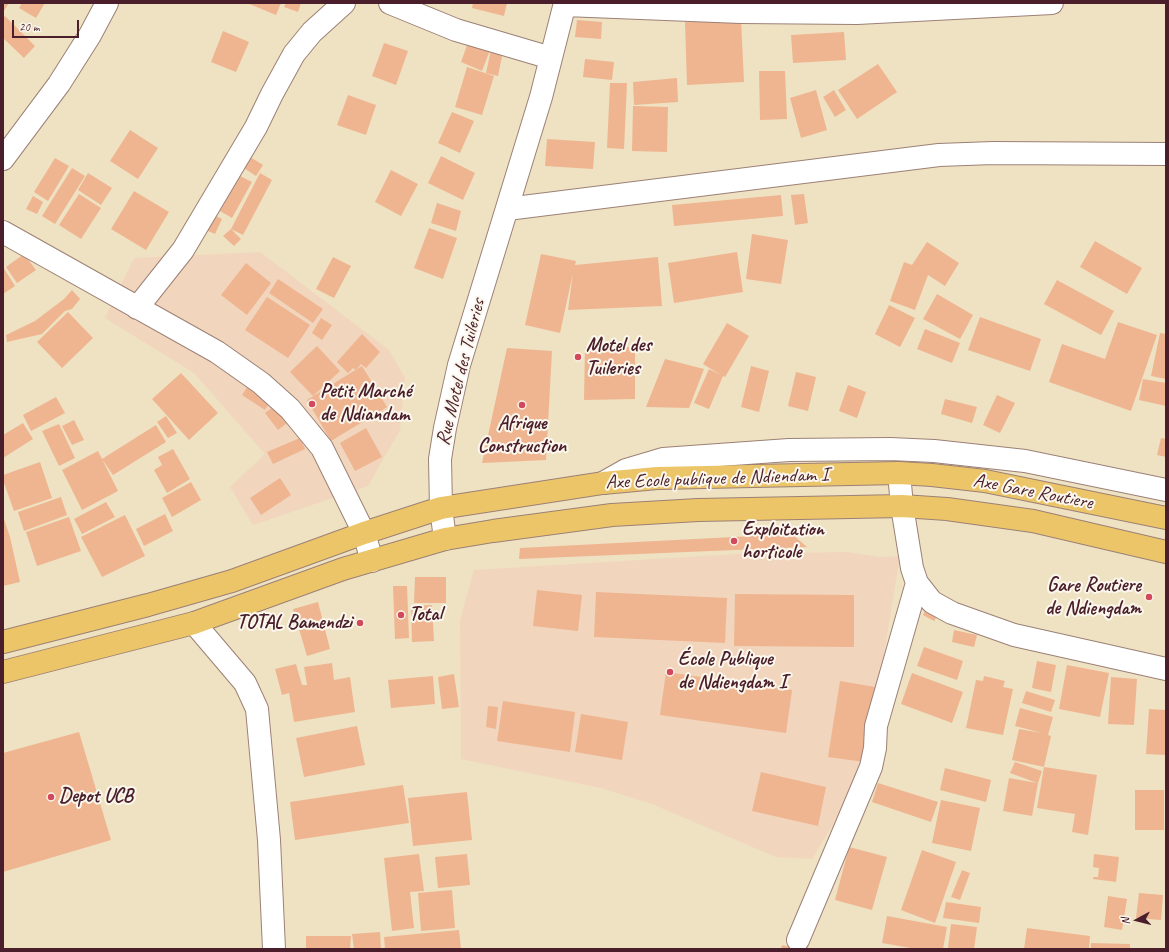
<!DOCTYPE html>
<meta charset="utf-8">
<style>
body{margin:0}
#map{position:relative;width:1169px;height:952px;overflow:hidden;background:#eee2c2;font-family:Caveat,sans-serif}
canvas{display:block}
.frame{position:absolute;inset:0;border:4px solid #4a1f2b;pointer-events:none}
.north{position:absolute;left:1117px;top:900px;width:40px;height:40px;-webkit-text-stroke:3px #fbf7ec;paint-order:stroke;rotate:263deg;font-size:11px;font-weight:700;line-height:16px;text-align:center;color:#4a1f2b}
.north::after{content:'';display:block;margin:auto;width:14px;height:18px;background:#4a1f2b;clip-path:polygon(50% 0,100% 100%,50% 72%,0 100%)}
.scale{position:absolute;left:12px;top:20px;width:67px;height:18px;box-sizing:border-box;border:2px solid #4a1f2b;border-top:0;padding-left:5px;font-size:12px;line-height:14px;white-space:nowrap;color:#4a1f2b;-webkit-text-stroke:3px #fbf7ec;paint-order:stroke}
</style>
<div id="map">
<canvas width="1169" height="952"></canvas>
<div class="frame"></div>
<div class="north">N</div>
<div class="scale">20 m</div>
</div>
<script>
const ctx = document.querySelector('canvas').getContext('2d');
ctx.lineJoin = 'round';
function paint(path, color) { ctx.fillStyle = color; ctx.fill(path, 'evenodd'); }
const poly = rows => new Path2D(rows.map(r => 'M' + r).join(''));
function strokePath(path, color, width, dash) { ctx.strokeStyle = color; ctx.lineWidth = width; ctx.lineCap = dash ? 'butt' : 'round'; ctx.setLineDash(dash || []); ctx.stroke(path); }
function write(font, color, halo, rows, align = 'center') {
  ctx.font = font + ' Caveat,sans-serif'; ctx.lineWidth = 4; ctx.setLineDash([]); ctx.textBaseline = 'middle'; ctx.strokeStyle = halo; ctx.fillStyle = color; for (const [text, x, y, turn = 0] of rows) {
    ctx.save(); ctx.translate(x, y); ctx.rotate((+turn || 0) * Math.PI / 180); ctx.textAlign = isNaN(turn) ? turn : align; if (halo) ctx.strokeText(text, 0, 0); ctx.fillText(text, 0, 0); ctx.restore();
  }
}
const built = poly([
 [260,252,389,350,405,378,400,430,368,486,253,525,230,487,265,454,194,373,105,318,134,258],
 [847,552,880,557,900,556,866,763,853,791,812,859,776,857,652,804,601,788,461,759,460,620,474,570,737,554]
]);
const building = poly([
 [3,3,9,3,3,12],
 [22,3,45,3,36,18,19,8],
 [247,3,281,3,276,15],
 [286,3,301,3,298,12,284,7],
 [473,3,507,3,504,16,472,8],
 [5,16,35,46,24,58,3,38,3,18],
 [741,19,744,82,687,85,685,22],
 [577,20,602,22,601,39,575,37],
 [223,31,249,42,236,72,211,62],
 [844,32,846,60,793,63,791,35],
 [470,37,504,47,498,76,486,73,492,45,482,71,461,62],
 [384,43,408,51,396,85,372,76],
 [585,59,614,62,612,80,583,77],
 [878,64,897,92,857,119,838,90],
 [467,67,494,76,482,115,455,107],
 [759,71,785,71,787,119,760,120],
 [677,78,678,102,634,105,633,82],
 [610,83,627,83,624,149,607,148],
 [816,90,827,130,801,138,790,98],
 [834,90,846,110,835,117,823,97],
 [348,95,376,105,366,135,337,125],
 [633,106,668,107,667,152,632,151],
 [452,112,474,121,460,153,438,143],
 [130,130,158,148,138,179,110,161],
 [547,139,595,142,593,169,545,166],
 [247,155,263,165,256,176,241,166],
 [441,156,475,173,463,200,428,183],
 [55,158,69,166,48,201,34,192],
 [72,168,85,176,55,224,42,216],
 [391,170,418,184,401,216,375,202],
 [88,173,112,188,101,205,78,190],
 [260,173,272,180,243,235,231,229],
 [240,176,252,182,232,218,220,211],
 [134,191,169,212,146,250,111,229],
 [79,194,101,208,81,239,59,225],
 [804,194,808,223,795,225,791,195],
 [781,195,783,216,674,226,672,205],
 [33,196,43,202,37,214,26,209],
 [437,203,461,211,456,231,431,223],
 [208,212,222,219,215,234,201,228],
 [429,228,457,238,443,279,414,268],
 [231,229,241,239,234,246,223,236],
 [752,234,788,240,781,284,746,279],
 [1095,241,1142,268,1127,294,1080,267],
 [927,242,959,263,945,286,928,275,915,310,890,301,904,262,912,265],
 [737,252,743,292,674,303,668,263],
 [24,254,36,270,17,283,6,267],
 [541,254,576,261,575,265,658,257,662,306,568,310,573,273,560,333,525,325],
 [333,257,351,266,334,298,316,289],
 [246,263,271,283,247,315,221,295],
 [3,267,15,286,3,294],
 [278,279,323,309,313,323,269,293],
 [1057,280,1114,311,1101,335,1044,304],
 [72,290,80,299,72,309,65,311,42,334,7,342,6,335,35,321,64,299],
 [937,294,973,315,960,339,923,319],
 [267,297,310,325,288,358,245,330],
 [889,305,915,318,900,347,875,334],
 [68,312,93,338,62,368,37,342],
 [980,317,1041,339,1030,371,968,350],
 [321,318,332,325,322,340,312,333],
 [1118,322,1157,335,1131,411,1049,382,1062,344,1105,359],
 [727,323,749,336,725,377,723,376,709,409,694,403,709,369,721,375,703,364],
 [925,329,960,343,952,363,917,349],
 [1160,333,1166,334,1166,379,1151,376],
 [362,334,380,352,366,368,361,364,356,370,353,368,348,373,337,362],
 [317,346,340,371,313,396,290,372],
 [585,347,635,347,635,399,584,400],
 [507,348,552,351,546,460,482,463],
 [665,359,704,369,689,408,646,407],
 [362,366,387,407,331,441,307,400],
 [751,366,769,371,759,412,741,407],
 [796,372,816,377,808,411,788,406],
 [181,373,218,413,189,440,152,399],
 [1143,379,1166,383,1166,406,1139,400],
 [848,385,866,392,857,418,839,411],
 [248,386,271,400,265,410,242,395],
 [997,395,1015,403,1000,433,983,425],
 [56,397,65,413,31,431,23,415],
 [945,399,977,407,972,423,941,414],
 [278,403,291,420,278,430,265,413],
 [166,416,177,433,168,438,157,422],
 [74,420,84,440,72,445,62,426],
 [23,423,33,439,3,458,3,435],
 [59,424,75,458,59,466,42,431],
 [156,425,166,442,113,475,102,459],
 [366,428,382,457,355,471,340,443],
 [300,438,305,449,273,464,267,452],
 [1161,438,1166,439,1166,457,1157,455],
 [173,449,190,479,167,493,154,470,162,465,158,457],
 [98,451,118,491,82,510,62,470],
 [40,462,52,498,14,511,3,480,3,475],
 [280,478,291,495,261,515,250,498],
 [191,482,201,500,172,517,162,498],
 [61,497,67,515,24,531,18,512],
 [106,502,115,517,82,534,74,519],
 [165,514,173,531,144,546,136,529],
 [125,515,145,556,102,577,81,537],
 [3,516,10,537,20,582,3,586],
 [69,517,81,551,37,566,26,532],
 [792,534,807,547,519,559,520,548],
 [415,577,446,577,446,603,414,603],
 [393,586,407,586,409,638,395,639],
 [537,590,582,595,578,631,533,626],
 [596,592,727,598,725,643,594,637],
 [735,594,854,595,854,647,734,646],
 [318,602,330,649,307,656,293,609],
 [432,605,434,641,412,642,411,606],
 [928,606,939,613,934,621,923,615],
 [954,630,977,635,974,647,952,642],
 [924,647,963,661,957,680,917,666],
 [1037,661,1056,665,1051,692,1032,688],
 [332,663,334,680,350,677,355,712,294,722,289,693,282,695,275,669,296,664,302,685,307,685,304,667],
 [1067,665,1109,673,1100,717,1059,709],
 [666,672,792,690,786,733,660,715],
 [912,673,963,692,952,723,901,704],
 [454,674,459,707,442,709,438,677],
 [433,676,435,704,391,708,388,680],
 [984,676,1005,681,1003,687,1013,689,1003,735,966,728,976,680,983,681],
 [1111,677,1137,679,1134,725,1108,724],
 [840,681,875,687,864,762,828,757],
 [1026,691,1055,700,1051,712,1022,703],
 [503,701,575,712,570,752,497,741],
 [488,706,498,707,496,729,486,727],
 [1020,708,1053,717,1048,735,1051,736,1044,767,1012,760,1019,729,1042,733,1015,726],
 [1149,709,1166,710,1166,755,1146,754],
 [581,714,628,722,622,760,575,752],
 [357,726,365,765,304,777,296,738],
 [79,732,111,840,3,872,3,753],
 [1015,762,1042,771,1038,783,1032,816,1003,811,1009,778,1037,783,1010,773],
 [1044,767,1097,775,1088,835,1072,832,1075,814,1037,808],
 [945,768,991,780,986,802,940,790],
 [761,772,826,787,818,826,752,811],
 [878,783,938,802,931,822,872,802],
 [403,785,409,823,295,840,290,802],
 [1135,790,1164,790,1164,830,1135,830],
 [467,792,472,840,413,846,408,798],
 [941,800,980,808,971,851,932,843],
 [849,847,887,857,872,910,835,900],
 [922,850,956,862,935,923,901,910],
 [419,854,424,891,410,892,414,928,392,931,384,858],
 [467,854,470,885,438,888,435,857],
 [1094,854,1119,857,1116,882,1093,879,1093,877,1098,877,1099,868,1093,867],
 [962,870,970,873,960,900,951,897],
 [452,890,455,928,421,931,418,893],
 [1139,893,1163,895,1161,920,1136,918],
 [1108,896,1127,899,1122,930,1104,927],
 [946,902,981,907,979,923,943,918],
 [887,916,947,927,943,949,916,949,882,943],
 [951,924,977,927,974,949,948,948],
 [1027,928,1090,936,1089,949,1024,949],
 [459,930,461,949,385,949,384,937],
 [380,932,381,949,354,949,352,934],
 [306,936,351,936,350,949,306,949],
 [1091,943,1130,944,1130,949,1091,949],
 [782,945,794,948,794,949,781,949]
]);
const minor = poly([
 [390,3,456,30,551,58],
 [565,5,741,12,857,13,1052,3],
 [3,159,59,84,90,35,107,3],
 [507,209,939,155,993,153,1166,154],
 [3,232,217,352,261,383,290,409,322,448,364,533,372,561],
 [137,308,183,250,256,127,272,94,294,54,312,32,344,3],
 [899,473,902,506,912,568,917,583,932,602,952,613,1014,635,1166,669],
 [603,483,626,470,663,459,789,450,890,449,934,451,1025,461,1166,490],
 [445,539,441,508,440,459,445,428,459,365,541,97,565,3],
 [194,623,245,683,257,709,269,840,274,949],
 [798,940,871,767,875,748,876,726,917,583]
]);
const highway = poly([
 [3,642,148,605,232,581,364,533,441,508,603,483,657,478,899,473,932,475,985,481,1166,518],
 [3,672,194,623,343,569,445,539,493,531,612,515,698,510,902,506,947,509,1033,521,1166,552]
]);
const markers = [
 [578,357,4,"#d1495b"],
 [312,404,4,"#d1495b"],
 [522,405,4,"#d1495b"],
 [734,541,4,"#d1495b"],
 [1149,597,4,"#d1495b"],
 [401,615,4,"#d1495b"],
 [360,623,4,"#d1495b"],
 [670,672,4,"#d1495b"],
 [51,797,4,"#d1495b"]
];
const poiNames = [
 ["Motel des",586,346],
 ["Tuileries",586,369],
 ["Petit Marché",320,392],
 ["de Ndiandam",320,415],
 ["Afrique",522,424,"center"],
 ["Construction",522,447,"center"],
 ["Exploitation",742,530],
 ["horticole",742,553],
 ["Gare Routiere",1141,586,"right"],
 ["de Ndiengdam",1141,609,"right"],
 ["Total",409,615],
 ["TOTAL Bamendzi",352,623,"right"],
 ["École Publique",678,660],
 ["de Ndiengdam I",678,683],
 ["Depot UCB",59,797]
];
const streetNames = [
 ["Rue Motel des Tuileries",461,372,-76],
 ["Axe Ecole publique de Ndiendam I",717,479,-2],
 ["Axe Gare Routiere",1033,492,11]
];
paint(built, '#f1d5bd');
paint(building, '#efb591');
strokePath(minor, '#9c8076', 24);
strokePath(highway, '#9c8076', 24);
strokePath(minor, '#fff', 22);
strokePath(highway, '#edc569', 22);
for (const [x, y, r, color] of markers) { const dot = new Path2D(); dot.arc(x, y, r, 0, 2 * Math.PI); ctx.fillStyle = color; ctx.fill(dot); strokePath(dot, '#fbf7ec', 1.5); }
write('bold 20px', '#4a1f2b', '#fbf7ec', poiNames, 'left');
write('20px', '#4a1f2b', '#fbf7ec', streetNames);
</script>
